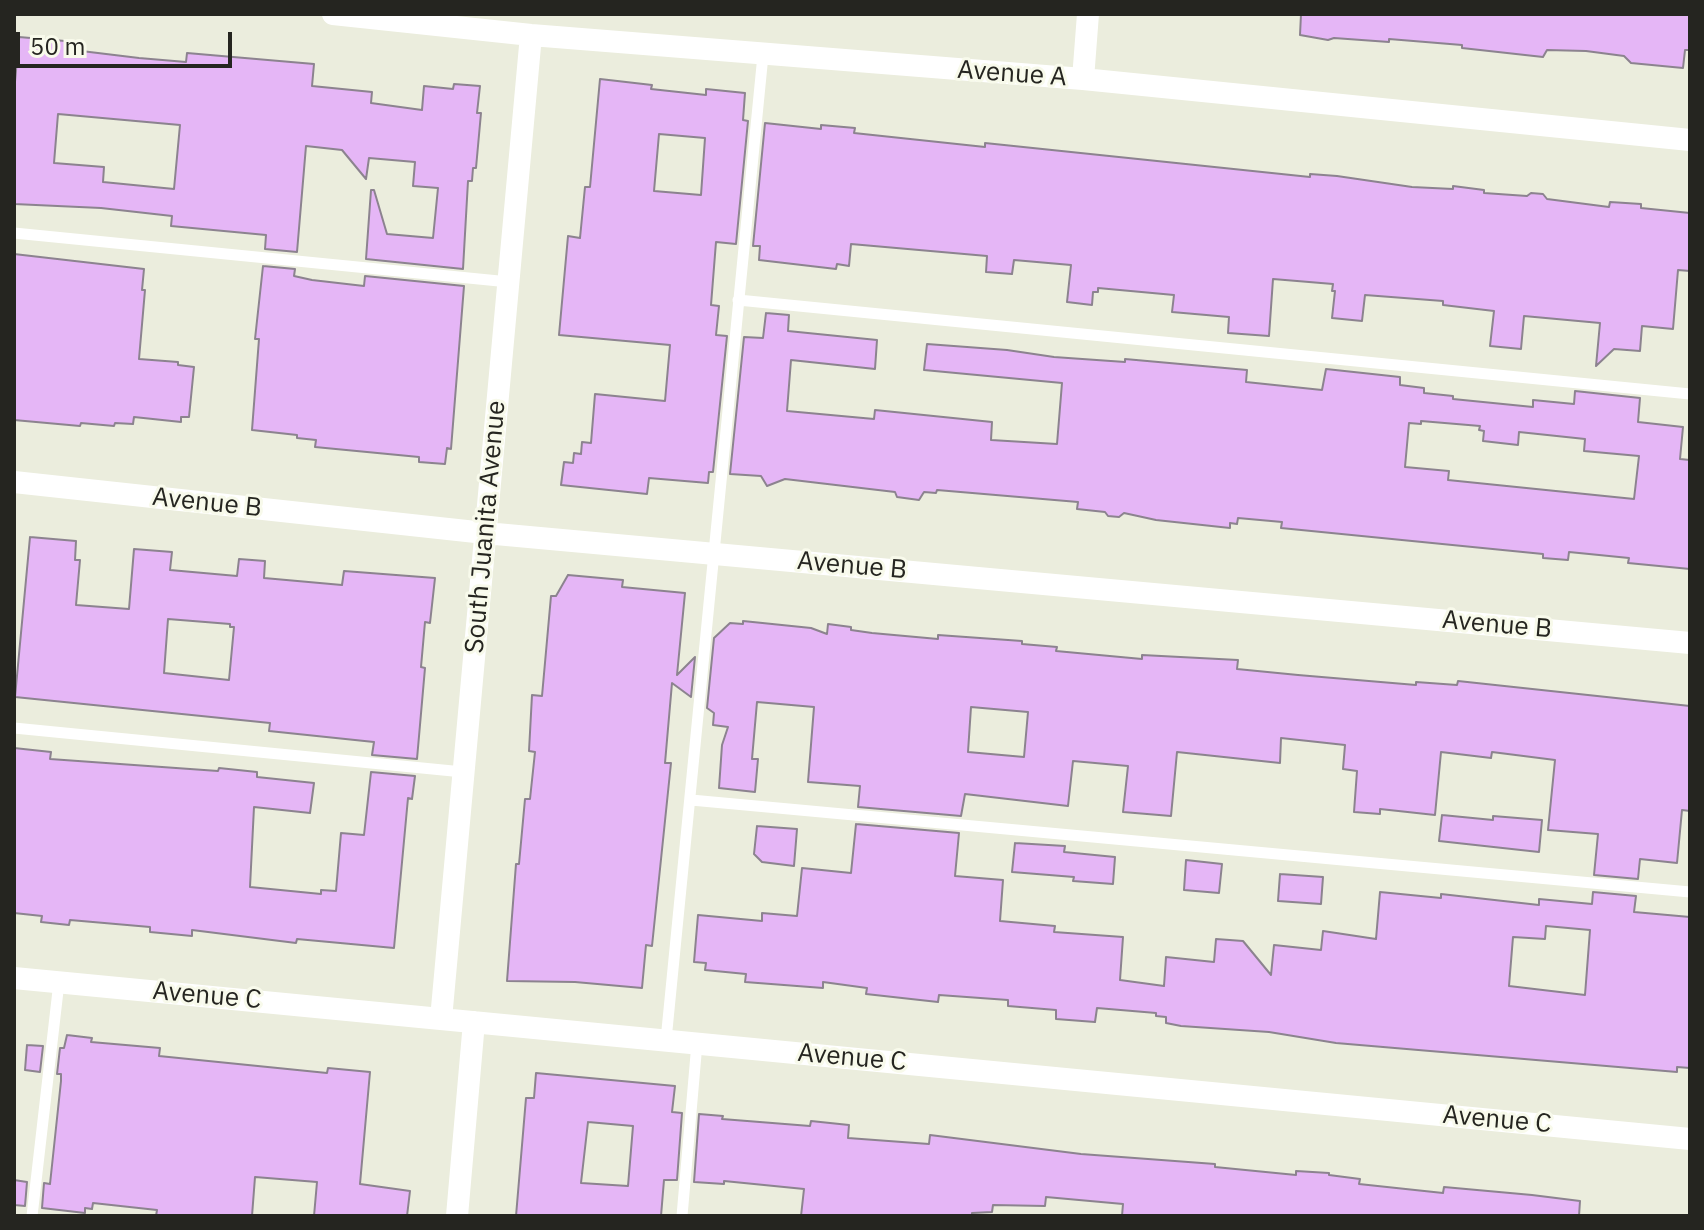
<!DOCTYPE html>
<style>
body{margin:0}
#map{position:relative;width:1704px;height:1230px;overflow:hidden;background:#ebeddd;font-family:"IBM Plex Sans",sans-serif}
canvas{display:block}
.frame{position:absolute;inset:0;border:16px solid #252520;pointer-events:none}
.scale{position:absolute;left:16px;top:32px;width:216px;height:36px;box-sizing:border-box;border:4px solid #252520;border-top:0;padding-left:10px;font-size:24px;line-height:28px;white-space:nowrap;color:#252520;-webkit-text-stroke:6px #f8faeb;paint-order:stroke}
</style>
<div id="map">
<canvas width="1704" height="1230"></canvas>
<div class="frame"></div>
<div class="scale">50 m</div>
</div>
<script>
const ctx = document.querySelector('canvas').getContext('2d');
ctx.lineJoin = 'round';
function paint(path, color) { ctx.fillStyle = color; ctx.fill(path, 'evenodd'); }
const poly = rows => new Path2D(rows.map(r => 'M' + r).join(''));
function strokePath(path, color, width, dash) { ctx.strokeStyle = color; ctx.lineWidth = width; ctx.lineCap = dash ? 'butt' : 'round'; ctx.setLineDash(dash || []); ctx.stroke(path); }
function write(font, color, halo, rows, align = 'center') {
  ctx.font = font + ' "IBM Plex Sans",sans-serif'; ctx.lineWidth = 6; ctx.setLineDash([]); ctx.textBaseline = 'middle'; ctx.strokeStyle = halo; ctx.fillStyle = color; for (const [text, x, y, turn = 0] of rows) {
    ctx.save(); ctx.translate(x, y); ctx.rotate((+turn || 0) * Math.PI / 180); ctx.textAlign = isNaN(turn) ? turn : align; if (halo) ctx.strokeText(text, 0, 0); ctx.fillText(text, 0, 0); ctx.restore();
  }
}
const building = poly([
 [1301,14,1690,14,1690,50,1685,50,1683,68,1631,63,1624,56,1586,51,1547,50,1543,57,1462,48,1462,45,1389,39,1389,42,1334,38,1328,40,1300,35,1301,14],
 [19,37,65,41,65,49,139,58,186,62,187,53,314,64,312,86,372,92,371,103,422,110,424,86,453,89,454,84,480,86,477,113,481,113,476,168,473,168,472,181,468,181,463,269,366,259,371,190,374,190,387,234,433,238,438,188,413,186,415,162,369,158,366,179,342,150,306,146,297,252,265,249,266,235,171,226,172,216,101,208,14,204,14,93,19,37],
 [58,114,180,125,174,189,103,182,104,167,54,163,58,114],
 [600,79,652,85,651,89,706,95,706,89,745,93,743,120,748,121,736,244,716,242,711,305,719,306,716,335,727,336,713,472,709,472,708,483,649,478,647,494,561,485,564,462,573,463,574,453,581,454,582,442,591,443,595,394,665,401,670,345,559,335,568,236,580,238,585,187,590,187,600,79],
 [659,134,705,138,701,195,654,191,659,134],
 [765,123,821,129,821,125,855,128,854,133,985,147,985,143,1310,177,1310,174,1337,176,1412,187,1453,189,1453,186,1484,190,1484,193,1527,196,1531,193,1543,194,1547,199,1609,207,1610,202,1641,204,1641,208,1690,213,1690,271,1678,270,1673,329,1642,326,1640,351,1614,349,1596,366,1600,323,1524,316,1521,349,1490,346,1494,311,1443,305,1443,301,1365,295,1362,321,1332,318,1335,291,1332,291,1333,284,1273,279,1269,336,1228,333,1229,317,1172,312,1174,295,1098,288,1098,292,1093,292,1092,305,1067,302,1071,265,1014,260,1012,274,986,272,987,256,851,244,849,266,837,264,836,269,759,260,760,246,753,246,765,123],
 [14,254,144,269,142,290,145,290,139,359,178,362,178,365,194,367,189,417,181,417,181,422,134,417,133,424,115,423,114,426,81,423,80,426,14,420,14,254],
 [263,266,295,269,294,276,312,280,364,286,365,276,464,286,451,449,447,448,445,464,419,462,419,457,315,447,316,440,297,438,297,435,252,430,259,339,255,339,263,266],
 [766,313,789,315,788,331,877,340,875,369,791,360,787,411,874,419,875,410,992,422,991,440,1057,444,1062,383,924,370,927,344,1007,350,1054,357,1125,362,1125,359,1247,370,1246,382,1322,390,1326,369,1400,377,1400,385,1424,388,1424,393,1453,396,1453,399,1533,407,1533,400,1574,404,1575,391,1640,398,1638,422,1683,427,1680,459,1690,460,1690,569,1628,563,1629,558,1569,552,1568,560,1543,558,1543,554,1281,528,1282,522,1238,518,1237,524,1230,523,1230,528,1156,520,1124,513,1119,517,1108,516,1105,512,1077,509,1078,502,937,490,936,493,924,492,919,500,897,497,895,492,785,479,767,486,761,476,730,474,744,337,763,338,766,313],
 [1421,421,1480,426,1479,430,1484,431,1483,441,1518,445,1519,432,1585,439,1584,451,1639,456,1634,499,1448,480,1449,471,1405,467,1409,423,1421,424,1421,421],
 [30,537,76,541,75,560,80,560,76,605,129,609,134,549,172,552,170,570,237,576,239,559,265,561,264,578,342,585,344,571,435,578,430,623,425,622,421,667,425,668,417,759,372,755,374,742,269,731,270,723,15,697,30,537],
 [168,619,230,624,230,627,234,627,229,680,164,673,168,619],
 [568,575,623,580,622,587,685,593,677,675,695,657,691,697,672,683,665,763,671,763,652,946,646,945,642,988,575,982,507,981,516,864,519,864,525,799,530,799,535,752,529,751,532,695,542,696,551,596,556,596,568,575],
 [743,621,811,628,827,634,828,624,851,627,851,630,872,633,938,639,938,635,1022,641,1022,644,1057,647,1056,651,1142,659,1142,655,1238,660,1237,669,1298,675,1416,685,1416,682,1457,685,1458,681,1690,706,1690,811,1682,810,1677,863,1640,859,1638,879,1594,875,1598,834,1548,830,1555,760,1492,752,1491,758,1441,752,1435,815,1380,809,1380,814,1354,812,1357,771,1343,769,1345,745,1281,738,1280,763,1177,752,1171,816,1123,812,1128,766,1073,761,1068,806,965,794,961,816,858,807,860,786,808,782,814,707,757,702,752,759,758,759,755,792,719,788,722,745,728,727,713,725,714,713,707,708,714,638,730,623,743,624,743,621],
 [971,707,1028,712,1024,757,968,752,971,707],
 [14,748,51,752,50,759,218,771,219,768,257,772,257,777,314,783,310,813,254,807,250,887,321,894,321,890,336,891,341,833,364,835,371,772,415,776,412,799,408,798,394,948,297,939,296,943,192,930,192,936,150,932,150,927,70,920,69,925,41,922,42,916,14,913,14,748],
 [1442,815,1493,820,1493,816,1542,820,1539,852,1439,841,1442,815],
 [856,824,959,833,955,876,1003,880,1000,921,1055,926,1054,932,1123,937,1120,980,1164,986,1166,957,1214,962,1216,939,1243,941,1271,975,1274,945,1321,950,1323,931,1376,939,1380,892,1441,898,1441,894,1539,905,1539,899,1592,904,1593,892,1636,896,1634,912,1690,917,1690,1068,1677,1067,1677,1072,1336,1043,1269,1032,1181,1026,1166,1023,1166,1017,1156,1016,1156,1013,1097,1008,1095,1022,1056,1019,1056,1010,1008,1006,1008,1000,939,995,938,1002,866,994,867,988,823,982,823,988,745,982,746,974,705,970,706,963,694,962,698,915,762,921,762,913,797,916,802,868,851,873,856,824],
 [1546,926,1590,930,1585,995,1509,986,1513,937,1545,939,1546,926],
 [757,826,797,829,794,866,762,862,754,854,757,826],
 [1015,843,1065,846,1064,852,1115,857,1113,884,1073,881,1074,877,1012,872,1015,843],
 [1186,860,1222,864,1219,893,1184,890,1186,860],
 [1280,874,1323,877,1321,904,1278,901,1280,874],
 [67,1035,92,1038,91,1042,160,1048,159,1056,327,1073,328,1068,370,1072,360,1184,410,1191,407,1216,314,1216,317,1182,255,1177,252,1216,156,1216,157,1210,93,1203,92,1209,85,1208,85,1213,42,1208,44,1183,50,1184,61,1081,61,1074,57,1074,60,1048,64,1048,67,1035],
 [27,1045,43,1046,40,1072,25,1070,27,1045],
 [536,1073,675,1086,672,1112,682,1113,677,1180,664,1180,661,1216,516,1216,526,1098,534,1098,536,1073],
 [588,1122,633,1126,628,1186,581,1183,588,1122],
 [699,1114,723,1116,722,1119,810,1126,811,1121,849,1125,848,1138,929,1144,930,1135,1081,1154,1215,1164,1215,1167,1296,1175,1296,1171,1329,1173,1329,1175,1360,1179,1359,1184,1443,1193,1444,1187,1532,1195,1580,1201,1579,1216,1122,1216,1123,1204,1046,1197,1045,1206,993,1205,992,1212,972,1213,972,1216,801,1216,804,1189,724,1181,724,1184,694,1182,699,1114],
 [14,1180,27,1182,25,1206,14,1205,14,1180]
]);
const service = poly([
 [14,233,509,282],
 [738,300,1690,394],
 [14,728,463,772],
 [691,800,1690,892],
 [666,1040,763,55],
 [32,1216,59,982],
 [682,1216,697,1043]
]);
const minor = poly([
 [333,14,531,35,1083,79,1690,140],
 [1083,79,1088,14],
 [14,482,485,533,1690,643],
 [14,978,1690,1139],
 [441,1019,531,35],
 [457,1216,474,1022]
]);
const streetNames = [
 ["Avenue A",1012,74,4],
 ["Avenue B",207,503,6],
 ["South Juanita Avenue",486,527,-85],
 ["Avenue B",852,566,5],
 ["Avenue B",1497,625,5],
 ["Avenue C",207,996,5],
 ["Avenue C",852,1058,5],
 ["Avenue C",1497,1120,5]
];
paint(building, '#e5b6f6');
strokePath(building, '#8c838f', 2);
strokePath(service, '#fff', 11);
strokePath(minor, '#fff', 22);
write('26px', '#252520', '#f8faeb', streetNames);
</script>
